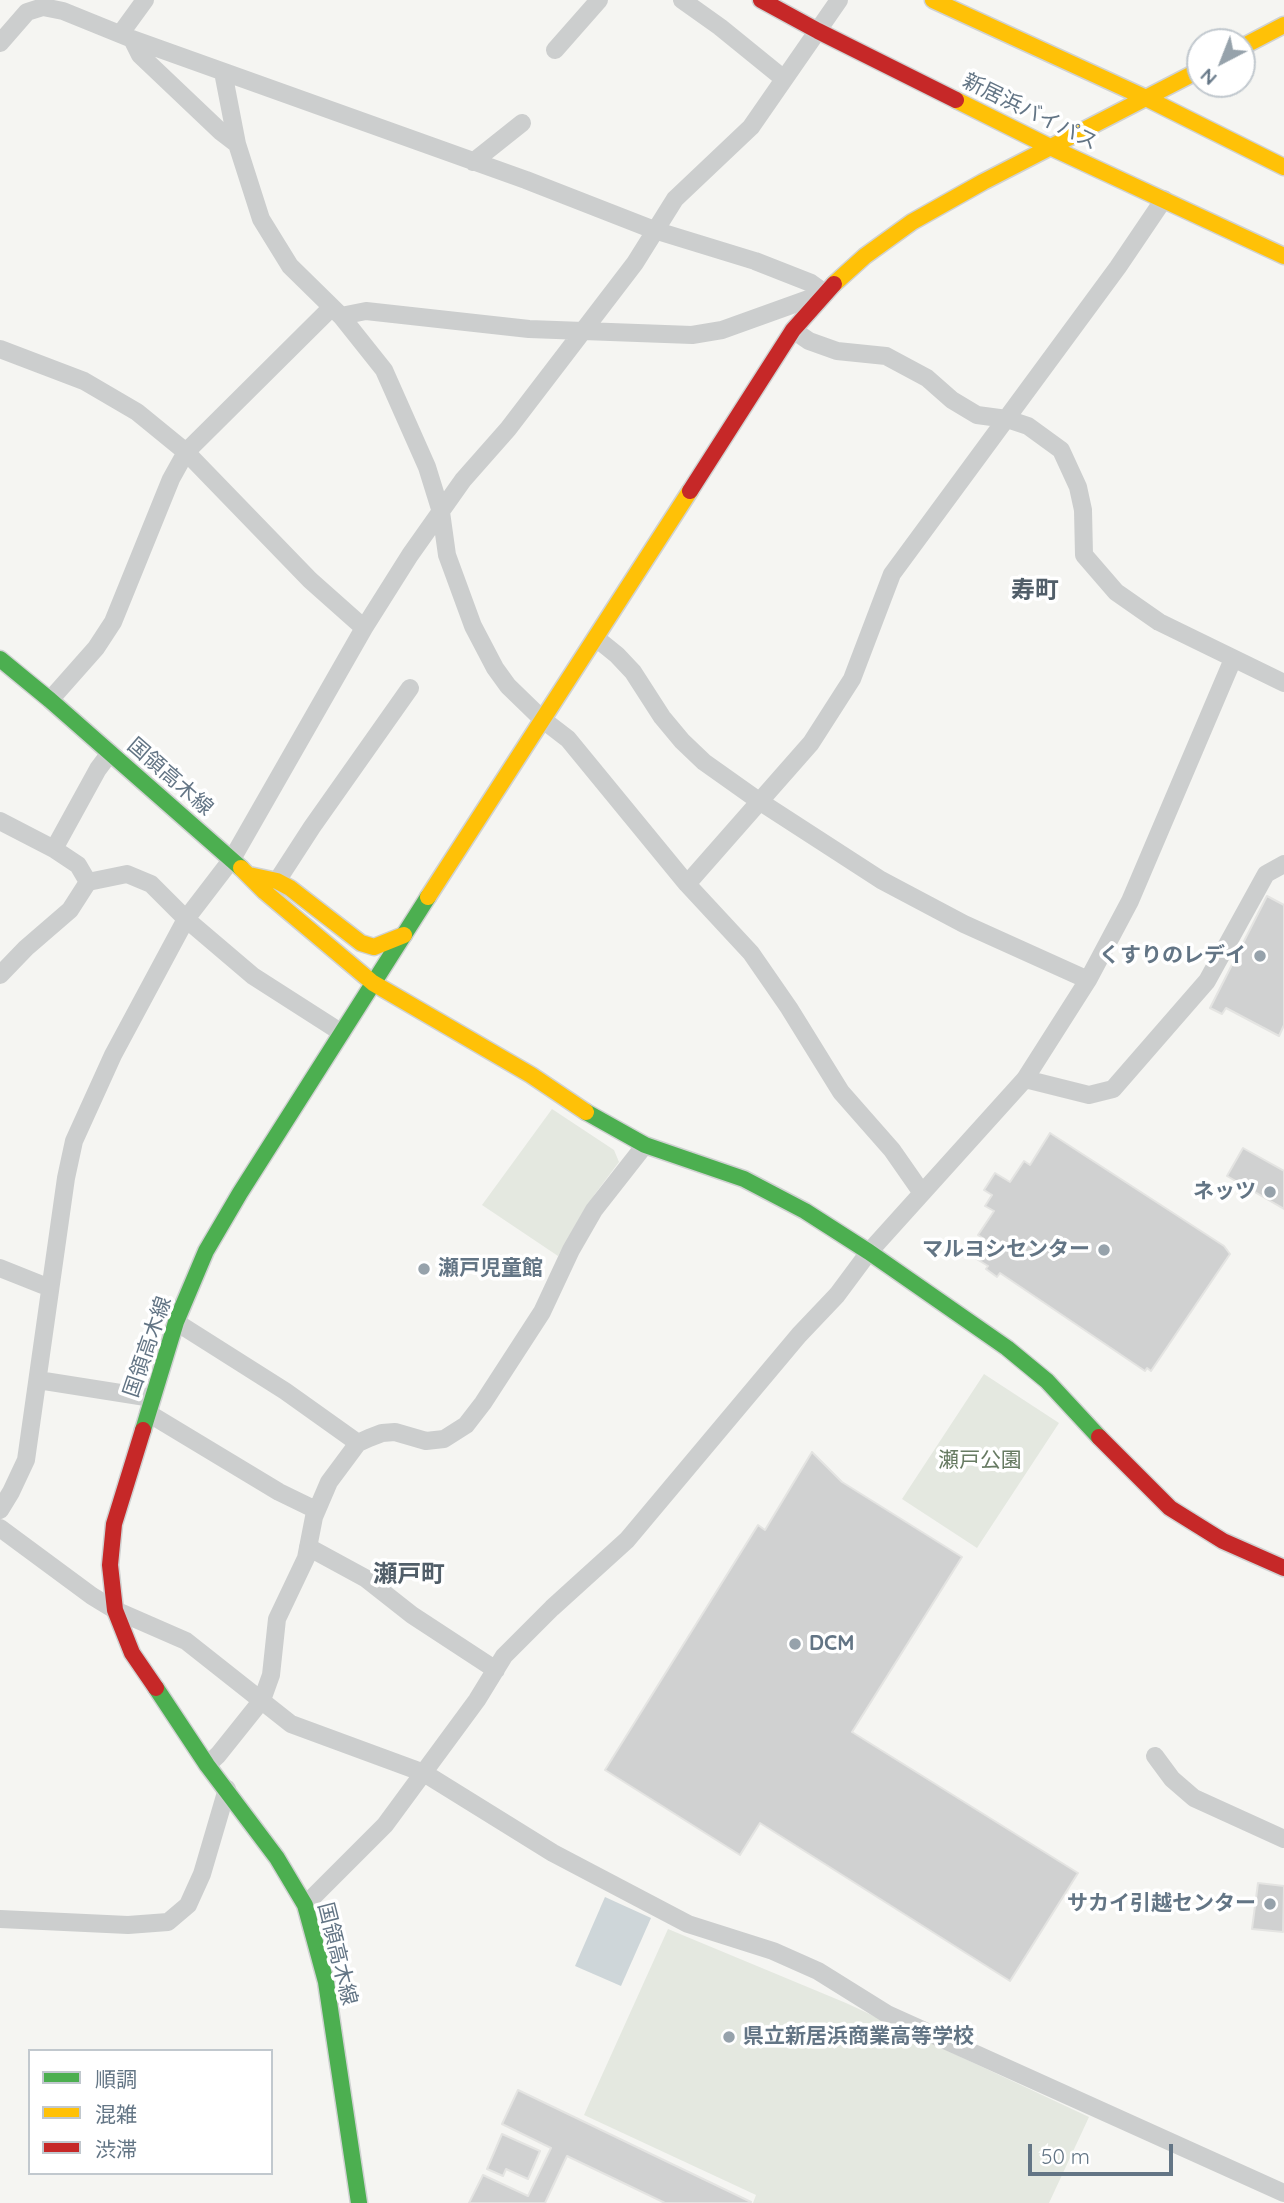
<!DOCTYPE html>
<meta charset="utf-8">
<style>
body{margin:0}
#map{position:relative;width:1284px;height:2203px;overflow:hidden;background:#f5f5f2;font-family:Quicksand,"Noto Sans JP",sans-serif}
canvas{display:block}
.legend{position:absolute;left:28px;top:2049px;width:245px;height:126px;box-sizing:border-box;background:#fff;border:2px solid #c1c8ce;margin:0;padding:9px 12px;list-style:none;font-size:21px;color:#637585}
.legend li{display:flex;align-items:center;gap:14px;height:35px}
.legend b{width:35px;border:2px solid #c1c8ce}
.north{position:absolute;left:1186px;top:28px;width:70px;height:70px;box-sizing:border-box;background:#fff;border:2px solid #c1c8ce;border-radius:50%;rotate:222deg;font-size:19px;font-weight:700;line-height:28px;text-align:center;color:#637585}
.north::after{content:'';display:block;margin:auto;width:24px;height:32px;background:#96a2ab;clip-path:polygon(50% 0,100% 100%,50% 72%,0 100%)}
.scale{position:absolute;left:1028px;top:2144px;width:145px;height:32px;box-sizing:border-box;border:4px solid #637585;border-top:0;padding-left:9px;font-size:21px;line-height:24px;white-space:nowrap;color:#637585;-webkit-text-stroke:5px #fff;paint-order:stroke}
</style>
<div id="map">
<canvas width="1284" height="2203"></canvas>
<ul class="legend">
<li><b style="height:9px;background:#4caf50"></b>順調</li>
<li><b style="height:9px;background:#ffc107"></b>混雑</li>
<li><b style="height:9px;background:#c62828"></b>渋滞</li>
</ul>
<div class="north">N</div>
<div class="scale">50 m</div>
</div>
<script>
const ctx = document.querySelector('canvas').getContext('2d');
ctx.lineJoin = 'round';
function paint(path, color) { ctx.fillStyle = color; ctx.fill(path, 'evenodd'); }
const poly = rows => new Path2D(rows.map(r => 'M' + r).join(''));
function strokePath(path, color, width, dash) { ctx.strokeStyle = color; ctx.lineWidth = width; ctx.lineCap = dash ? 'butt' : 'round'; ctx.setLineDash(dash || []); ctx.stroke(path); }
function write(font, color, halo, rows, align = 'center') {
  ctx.font = font + ' Quicksand,"Noto Sans JP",sans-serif'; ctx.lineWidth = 7; ctx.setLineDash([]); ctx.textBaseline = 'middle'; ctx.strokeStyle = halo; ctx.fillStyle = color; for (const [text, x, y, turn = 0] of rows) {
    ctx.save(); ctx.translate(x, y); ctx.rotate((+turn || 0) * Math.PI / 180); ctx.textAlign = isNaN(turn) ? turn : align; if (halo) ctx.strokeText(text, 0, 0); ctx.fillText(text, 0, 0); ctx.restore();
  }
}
const green = poly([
 [552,1109,614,1150,619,1162,595,1194,558,1256,482,1205],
 [984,1374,1059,1423,977,1548,902,1499],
 [668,1929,846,2003,1089,2117,1049,2203,753,2203,756,2195,584,2115]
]);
const water = poly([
 [605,1897,651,1918,621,1986,575,1966]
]);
const building = poly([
 [1267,896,1284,905,1284,1025,1279,1036,1226,1008,1222,1014,1210,1008,1267,896],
 [1050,1133,1224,1246,1230,1254,1151,1371,1147,1368,1145,1371,1000,1273,997,1277,986,1269,988,1266,975,1258,987,1241,978,1235,994,1211,985,1206,992,1195,984,1190,995,1173,1010,1182,1024,1161,1030,1165,1050,1133],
 [1243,1148,1284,1171,1284,1209,1227,1176,1243,1148],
 [812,1452,842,1482,962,1557,852,1732,1078,1873,1010,1981,760,1823,740,1855,605,1770,758,1525,765,1530,812,1452],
 [1258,1883,1284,1886,1283,1932,1252,1929,1258,1883],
 [518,2090,751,2202,750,2203,665,2203,567,2156,545,2203,469,2203,483,2175,528,2196,551,2148,502,2124,518,2090],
 [502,2134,540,2151,528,2179,506,2169,503,2176,487,2169,502,2134]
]);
const street = poly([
 [682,0,720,27,784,79],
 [121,33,145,0],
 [132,39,140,55,220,131,237,144],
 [0,43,27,12,43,7,63,11,132,39,526,180,654,230,755,261,811,283,825,293],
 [555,50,599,0],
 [223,72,237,144,261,219,290,266,341,316,384,370,427,467,441,512,447,555,473,626,495,668,508,686,542,719,568,739,687,884,751,953,789,1008,841,1092,892,1150,922,1193],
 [473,162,522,123],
 [341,316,366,311,529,329,692,335,722,330,825,293],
 [793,330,809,341,837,351,886,356,927,378,952,400,977,415,1007,419,1028,426,1061,450,1078,487,1083,510,1084,555,1116,592,1159,622,1284,683],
 [0,349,84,381,137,412,186,452,310,580,364,628],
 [596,638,617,655,633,672,662,717,682,741,704,762,759,801,881,880,964,924,1088,980],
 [50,700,96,648,113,622,171,479,186,452,332,307],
 [0,821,54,849,78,865,88,882,127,874,151,884,186,919,253,976,342,1033],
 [54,849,98,769,110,753],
 [277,881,312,827,410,688],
 [687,884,811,743,852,679,892,574,1118,267,1164,199],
 [0,975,26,948,70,910,88,882],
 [1025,1079,1089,1095,1113,1089,1207,981,1266,874,1284,864],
 [0,1268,50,1288],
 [176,1322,285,1391,358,1443],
 [38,1380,152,1398],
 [148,1413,279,1492,316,1510],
 [0,1510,11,1492,26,1460,66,1178,74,1141,113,1055,186,919,232,859,364,628,410,555,463,480,508,429,635,263,675,199,751,127,839,0],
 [0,1528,92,1596,115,1610,186,1641,291,1724,424,1773,553,1853,688,1924,773,1951,818,1971,887,2014,1284,2193],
 [308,1547,365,1578,412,1615,496,1670],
 [1155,1756,1172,1779,1194,1798,1284,1839],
 [207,1765,218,1755,262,1700,271,1675,277,1619,306,1558,314,1517,329,1482,358,1443,369,1438,382,1433,395,1432,426,1441,444,1439,466,1425,483,1403,542,1312,571,1250,594,1210,645,1145],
 [305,1905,385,1825,477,1700,504,1656,552,1608,627,1540,799,1335,837,1295,869,1252,1025,1079,1088,980,1130,901,1233,659],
 [0,1919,128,1925,168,1922,188,1905,202,1874,227,1789]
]);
const fast = poly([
 [0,659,50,700,241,868],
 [586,1112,645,1145,744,1179,805,1211,869,1252,1007,1348,1047,1381,1099,1437],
 [143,1430,176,1322,206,1251,240,1193,428,897],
 [156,1688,207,1765,277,1858,305,1905,326,1982,359,2203]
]);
const slow = poly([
 [933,0,1146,98,1284,167],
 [1242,47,1284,25],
 [956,100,1050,147,1284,256],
 [834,284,865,256,912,222,983,182,1200,70],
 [241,868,265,892,373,983,531,1075,586,1112],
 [249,875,277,881,290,888,361,943,374,947,404,935],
 [428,897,690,491]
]);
const jam = poly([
 [761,0,818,31,956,100],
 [690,491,793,330,834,284],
 [143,1430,114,1524,110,1565,115,1610,132,1653,156,1688],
 [1099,1437,1170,1508,1223,1541,1284,1568]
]);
const markers = [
 [1260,956,7,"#96a2ab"],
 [1270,1192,7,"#96a2ab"],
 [1104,1250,7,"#96a2ab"],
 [424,1269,7,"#96a2ab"],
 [795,1644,7,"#96a2ab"],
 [1270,1904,7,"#96a2ab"],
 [729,2037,7,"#96a2ab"]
];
const streetNames = [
 ["新居浜バイパス",1030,112,26],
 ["国領高木線",170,777,41],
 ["国領高木線",148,1347,-71],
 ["国領高木線",337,1954,76]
];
const poiNames = [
 ["くすりのレデイ",1246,956],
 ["ネッツ",1256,1192],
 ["マルヨシセンター",1090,1250],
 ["瀬戸児童館",438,1269,"left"],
 ["DCM",809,1644,"left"],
 ["サカイ引越センター",1256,1904],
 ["県立新居浜商業高等学校",743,2037,"left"]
];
const parkNames = [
 ["瀬戸公園",980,1461]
];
const quarterNames = [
 ["寿町",1035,591],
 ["瀬戸町",409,1575]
];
paint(green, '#e4e8e0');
paint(water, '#ced6d9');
paint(building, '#d0d1d1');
strokePath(building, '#e4e4e2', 2);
strokePath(fast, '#d0d2d2', 19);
strokePath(slow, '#d0d2d2', 19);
strokePath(jam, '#d0d2d2', 19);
strokePath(street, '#cccece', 18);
strokePath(fast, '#4caf50', 16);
strokePath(slow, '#ffc107', 16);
strokePath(jam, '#c62828', 16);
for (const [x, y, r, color] of markers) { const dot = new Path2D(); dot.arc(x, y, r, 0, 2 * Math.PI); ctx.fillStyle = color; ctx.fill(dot); strokePath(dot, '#fff', 2.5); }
write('21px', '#637585', '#fff', streetNames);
write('bold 21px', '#637585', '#fff', poiNames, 'right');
write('21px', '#677b62', '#fff', parkNames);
write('bold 24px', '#515e69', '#fff', quarterNames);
</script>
